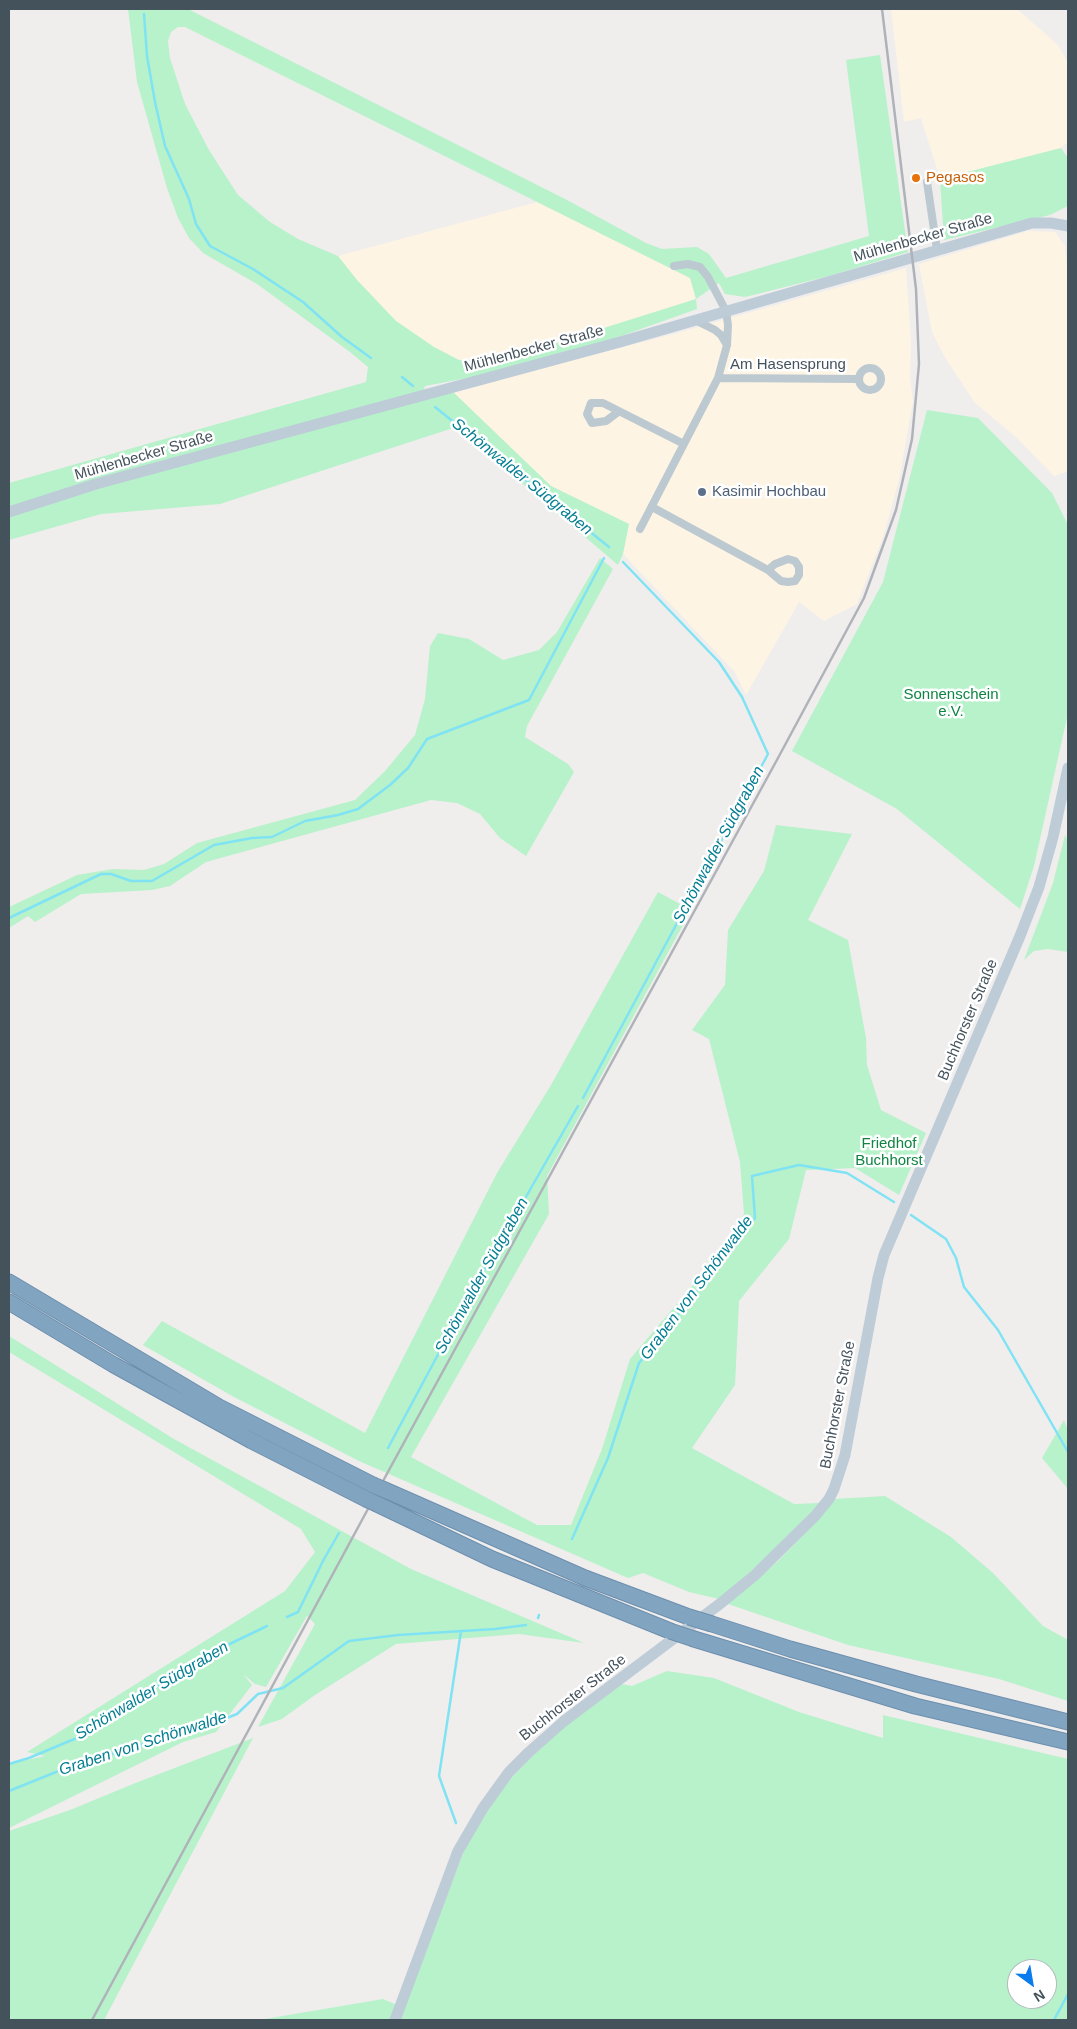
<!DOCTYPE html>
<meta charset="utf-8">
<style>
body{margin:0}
#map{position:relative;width:1077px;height:2029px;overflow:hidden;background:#f0eded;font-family:Helvetica,sans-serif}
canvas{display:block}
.frame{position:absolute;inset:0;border:10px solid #44525c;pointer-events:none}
.north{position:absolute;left:1007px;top:1959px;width:50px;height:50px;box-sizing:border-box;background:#fff;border:1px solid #b4babe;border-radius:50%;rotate:148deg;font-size:14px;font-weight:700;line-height:20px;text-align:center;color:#44525c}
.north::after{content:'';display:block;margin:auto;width:18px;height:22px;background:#0a7cee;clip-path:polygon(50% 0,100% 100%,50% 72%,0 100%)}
</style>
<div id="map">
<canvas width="1077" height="2029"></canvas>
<div class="frame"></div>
<div class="north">N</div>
</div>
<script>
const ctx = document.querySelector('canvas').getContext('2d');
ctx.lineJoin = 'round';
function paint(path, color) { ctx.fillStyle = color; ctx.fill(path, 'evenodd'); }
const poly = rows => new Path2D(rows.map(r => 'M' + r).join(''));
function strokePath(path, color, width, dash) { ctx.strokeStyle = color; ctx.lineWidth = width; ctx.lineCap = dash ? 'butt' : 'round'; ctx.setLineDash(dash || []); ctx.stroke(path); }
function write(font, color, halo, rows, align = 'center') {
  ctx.font = font + ' Helvetica,sans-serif'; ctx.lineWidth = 5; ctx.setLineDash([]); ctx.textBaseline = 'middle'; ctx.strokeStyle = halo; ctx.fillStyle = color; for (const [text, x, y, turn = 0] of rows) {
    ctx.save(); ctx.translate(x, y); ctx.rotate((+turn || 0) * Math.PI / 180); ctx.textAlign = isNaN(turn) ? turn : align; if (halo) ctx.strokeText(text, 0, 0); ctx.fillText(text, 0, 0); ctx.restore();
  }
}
const commercial = poly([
 [891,9,1017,9,1058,45,1068,63,1068,142,1061,148,940,179,921,118,904,122],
 [537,202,690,278,696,299,499,361,459,360,434,347,396,321,357,280,338,256],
 [1028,231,1055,232,1065,246,1068,275,1068,471,1054,476,1017,438,975,403,944,356,932,332,919,264],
 [906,268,911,342,910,378,913,401,899,480,883,537,857,604,824,621,799,602,746,695,734,671,623,554,629,524,551,486,452,391,674,334]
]);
const green = poly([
 [128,9,188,9,567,200,646,243,662,249,697,247,709,254,726,278,869,236,846,60,880,55,908,252,829,276,745,297,725,294,719,283,696,299,697,309,610,340,483,375,425,386,421,399,452,391,551,486,629,524,623,554,618,565,456,427,220,504,101,514,9,540,9,483,366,382,368,367,350,352,257,284,203,253,189,238,178,218,167,188,137,82],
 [178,27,185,27,690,278,696,299,499,361,459,360,434,347,396,321,357,280,338,256,298,239,270,222,238,195,209,150,185,104,170,58,168,41,171,32],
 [1061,148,1068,158,1068,206,1050,215,944,240,940,179],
 [927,410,978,418,1052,493,1068,525,1068,713,1034,866,1020,909,897,809,792,751,883,582],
 [600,558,613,569,527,726,525,737,568,764,574,772,526,856,500,838,480,814,457,803,431,800,206,862,170,886,152,890,81,894,35,922,28,916,9,928,9,907,77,875,113,869,144,870,164,864,197,843,355,800,385,771,415,735,425,699,430,646,438,633,469,639,503,660,539,650,557,632],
 [776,825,852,834,808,920,848,940,866,1038,867,1065,881,1110,926,1133,899,1195,855,1168,806,1170,789,1239,739,1301,735,1385,692,1448,794,1504,820,1503,762,1562,719,1599,689,1592,643,1573,628,1578,359,1461,234,1397,143,1345,162,1321,365,1433,497,1173,551,1085,658,892,691,910,547,1176,549,1214,411,1457,537,1525,571,1525,602,1449,630,1359,715,1259,744,1214,740,1162,709,1039,692,1030,725,985,728,930,764,871],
 [1065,835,1068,841,1068,952,1048,949,1034,951,1024,960,1053,883],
 [9,1336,174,1439,411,1569,584,1643,519,1634,396,1644,315,1695,282,1719,258,1727,315,1624,307,1616,266,1687,255,1684,243,1674,252,1685,216,1732,183,1742,9,1828,9,1764,45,1756,27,1752,285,1591,315,1552,301,1529,9,1352],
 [1064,1420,1068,1430,1068,1489,1042,1458],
 [885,1496,951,1537,993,1573,1043,1626,1068,1640,1068,1701,999,1679,848,1645,728,1604,778,1561,818,1520,834,1499],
 [667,1671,714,1678,799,1712,883,1738,883,1715,1068,1759,1068,2020,399,2020,466,1846,487,1810,513,1776,552,1736,622,1684,632,1686],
 [1017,1969,1047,1969,1047,1999,1017,1999],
 [253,1738,104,2020,9,2020,9,1831,70,1810,138,1782],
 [383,1999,397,2005,391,2020,259,2020]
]);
const stream = poly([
 [144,14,147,56,155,102,165,146,189,199,196,224,210,246,253,269,303,302,342,337,371,358],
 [402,377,413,386],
 [435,407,609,547],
 [9,918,101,874,111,874,131,881,152,881,214,845,252,838,272,837,305,821,338,815,358,809,390,785,408,768,427,739,529,700,604,558],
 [583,1098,768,754,742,697,719,662,623,562],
 [911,1215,946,1239,956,1258,964,1287,998,1330,1068,1452],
 [388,1448,472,1291,578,1106],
 [572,1539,608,1458,639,1363,755,1218,752,1176,799,1165,847,1173,894,1202],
 [287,1617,298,1612,324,1559,339,1533],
 [538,1618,539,1615],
 [9,1764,29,1758,84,1735,139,1697,213,1652,267,1626],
 [9,1791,61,1770,175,1734,199,1729,237,1714,258,1694,283,1688,349,1641,398,1635,495,1629,526,1625],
 [456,1823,439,1776,461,1631],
 [1054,2020,1068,1994]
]);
const street = poly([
 [927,182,937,250],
 [695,320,715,330,721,335,727,345],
 '859 379a11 11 0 1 1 22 0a11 11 0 1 1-22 0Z',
 [718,378,859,379],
 [618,412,606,421,592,423,587,414,591,403,603,403,682,443],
 [652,507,768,570,781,581,788,582,795,581,799,575,799,567,795,561,788,559,775,564,768,570],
 [640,529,718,378,727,345,728,325,726,311,708,277,700,267,688,264,674,266]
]);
const secondary = poly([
 [9,512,96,484,620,342,1032,223,1051,223,1068,226],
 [395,2020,458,1851,483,1808,509,1772,529,1752,564,1721,721,1603,755,1575,815,1516,829,1499,834,1489,845,1455,878,1278,884,1255,1020,936,1039,887,1053,837,1068,768]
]);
const highway = poly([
 [9,1282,219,1407,373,1485],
 [9,1302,114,1365,252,1441,366,1499],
 [385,1490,585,1578,689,1617],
 [377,1504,492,1559,670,1631],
 [712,1624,790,1649,916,1684,1068,1722],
 [694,1639,915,1706,1068,1742]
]);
const rail = poly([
 [92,2020,389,1470,778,758,864,598,896,510,912,439,919,364,916,289,882,9]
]);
const highwayBridge = poly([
 [373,1485,385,1490],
 [366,1499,377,1504],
 [689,1617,712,1624],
 [670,1631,694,1639]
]);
const markers = [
 [916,178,5,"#e8710a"],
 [702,492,5,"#5c6f8a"]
];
const foodNames = [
 ["Pegasos",926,178]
];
const streetNames = [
 ["Mühlenbecker Straße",923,238,-16],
 ["Mühlenbecker Straße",534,349,-15],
 ["Am Hasensprung",788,365],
 ["Mühlenbecker Straße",144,456,-16],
 ["Buchhorster Straße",968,1020,-67],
 ["Buchhorster Straße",838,1405,-79],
 ["Buchhorster Straße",573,1698,-38]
];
const serviceNames = [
 ["Kasimir Hochbau",712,492]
];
const parkNames = [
 ["Sonnenschein",951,695],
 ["e.V.",951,712],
 ["Friedhof",889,1144],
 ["Buchhorst",889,1161]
];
const waterNames = [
 ["Schönwalder Südgraben",522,477,39],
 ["Schönwalder Südgraben",719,845,-62],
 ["Schönwalder Südgraben",482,1276,-61],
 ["Graben von Schönwalde",697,1288,-53],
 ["Schönwalder Südgraben",152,1691,-31],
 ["Graben von Schönwalde",143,1744,-18]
];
paint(commercial, '#fdf4e4');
paint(green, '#b7f2ca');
strokePath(stream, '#80e3f3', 2.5);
strokePath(highway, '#6c8fad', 17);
strokePath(street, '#bcc9d1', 8);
strokePath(secondary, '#beccd8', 11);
strokePath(highway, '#81a4c1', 15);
strokePath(rail, '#afb3b9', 2.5);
strokePath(highwayBridge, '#6c8fad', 17, []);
strokePath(highwayBridge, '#81a4c1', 15);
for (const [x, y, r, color] of markers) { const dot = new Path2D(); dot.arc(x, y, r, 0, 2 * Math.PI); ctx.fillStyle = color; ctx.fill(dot); strokePath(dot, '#fff', 2); }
write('15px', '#c56008', '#fff', foodNames, 'left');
write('15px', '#44525c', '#fff', streetNames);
write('15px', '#4e5e75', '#fff', serviceNames, 'left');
write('15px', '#0f8442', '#fff', parkNames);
write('italic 16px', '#037e93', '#fff', waterNames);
</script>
